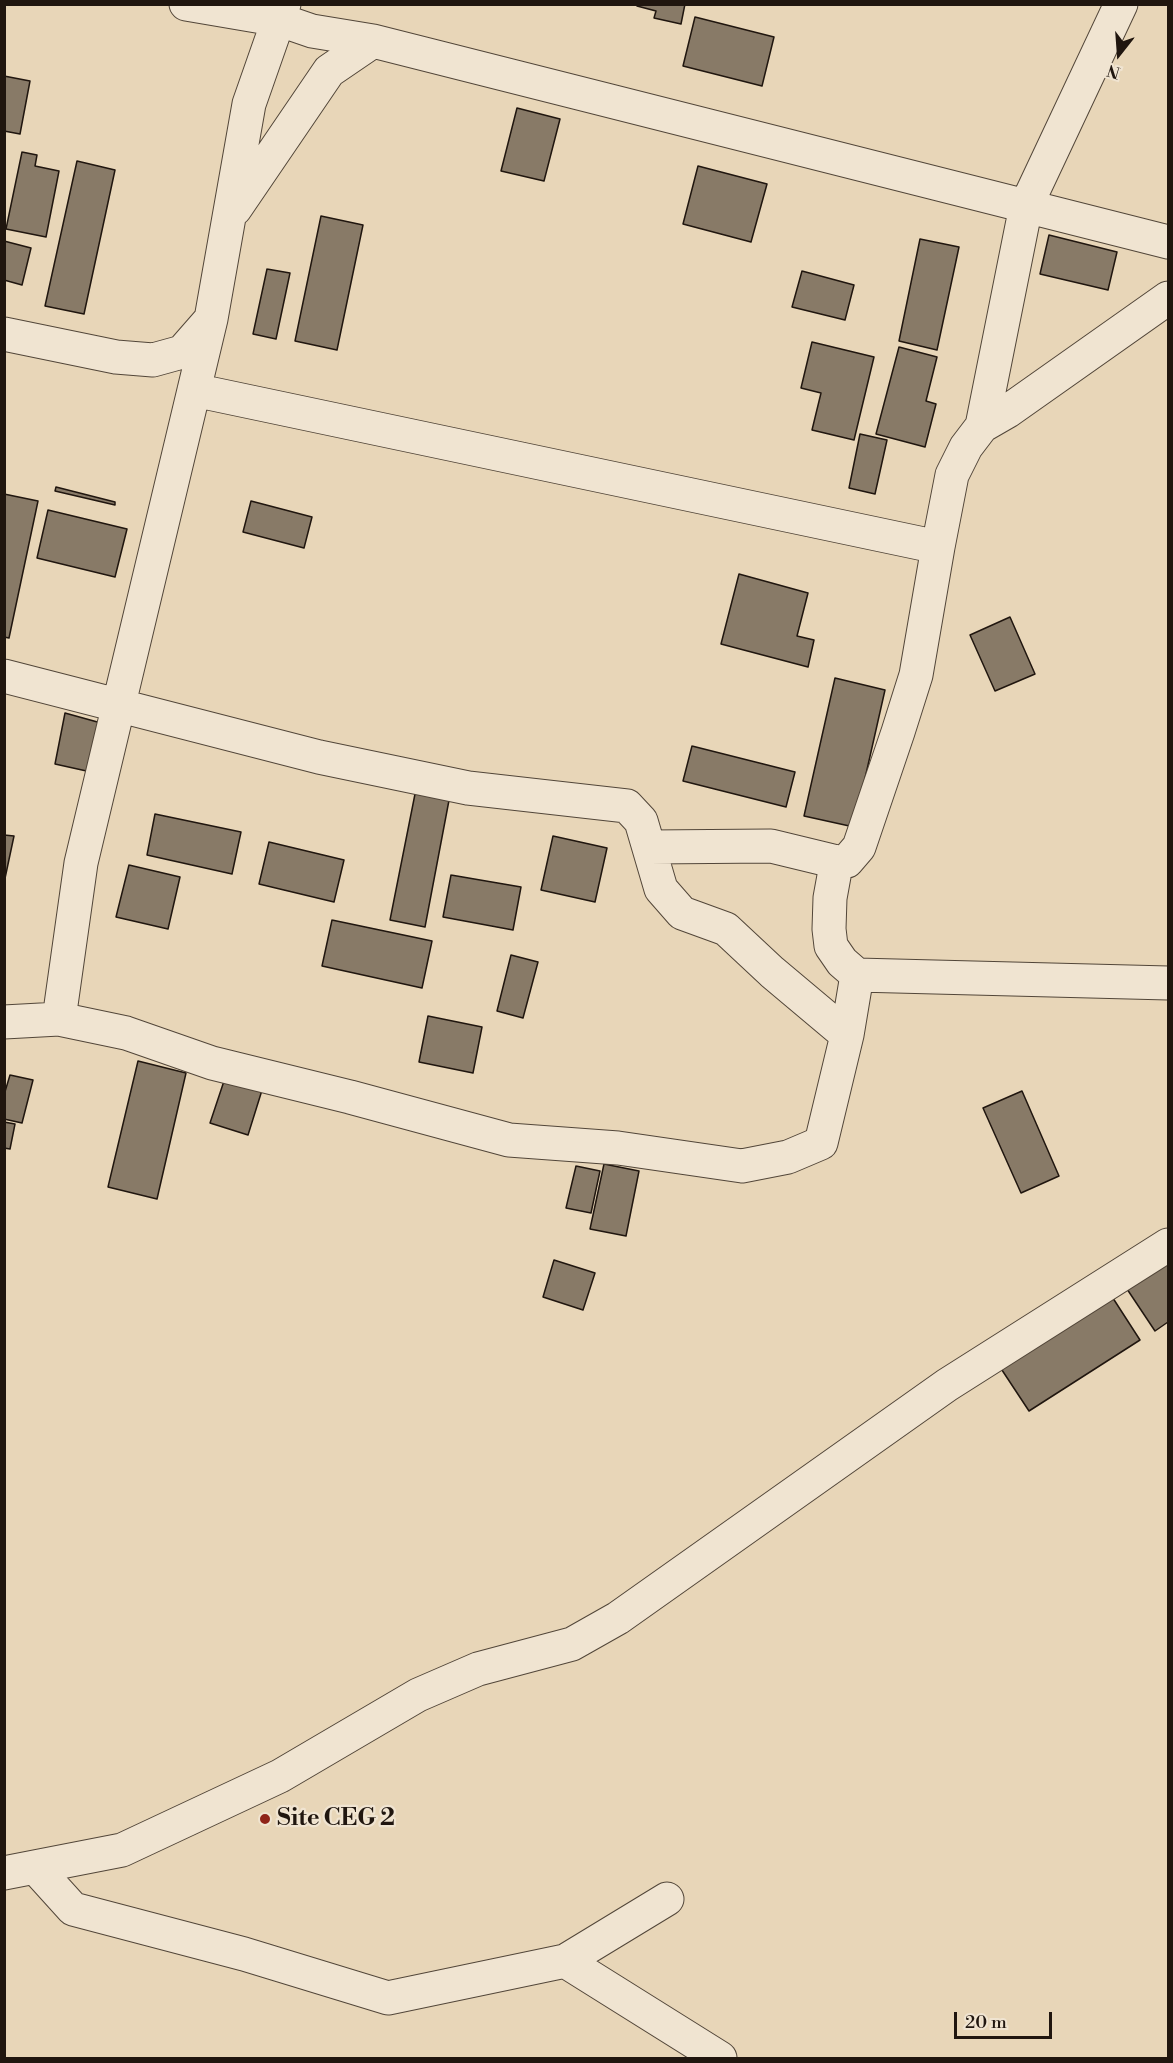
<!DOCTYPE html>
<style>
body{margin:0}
#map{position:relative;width:1173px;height:2063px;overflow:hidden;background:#e8d6b8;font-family:"Libre Bodoni",serif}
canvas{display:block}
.frame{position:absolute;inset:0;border:6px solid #20160f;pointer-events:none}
.north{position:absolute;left:1089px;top:24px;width:60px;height:60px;-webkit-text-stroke:4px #f0e4d1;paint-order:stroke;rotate:197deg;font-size:16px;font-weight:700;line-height:24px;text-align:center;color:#20160f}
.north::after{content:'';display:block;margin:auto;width:21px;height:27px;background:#20160f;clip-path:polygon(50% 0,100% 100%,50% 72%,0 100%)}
.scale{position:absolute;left:954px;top:2012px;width:98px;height:27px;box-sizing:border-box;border:3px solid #20160f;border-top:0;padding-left:8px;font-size:18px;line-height:21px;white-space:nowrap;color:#20160f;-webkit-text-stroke:4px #f0e4d1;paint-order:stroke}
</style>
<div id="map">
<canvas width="1173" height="2063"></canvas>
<div class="frame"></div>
<div class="north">N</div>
<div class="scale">20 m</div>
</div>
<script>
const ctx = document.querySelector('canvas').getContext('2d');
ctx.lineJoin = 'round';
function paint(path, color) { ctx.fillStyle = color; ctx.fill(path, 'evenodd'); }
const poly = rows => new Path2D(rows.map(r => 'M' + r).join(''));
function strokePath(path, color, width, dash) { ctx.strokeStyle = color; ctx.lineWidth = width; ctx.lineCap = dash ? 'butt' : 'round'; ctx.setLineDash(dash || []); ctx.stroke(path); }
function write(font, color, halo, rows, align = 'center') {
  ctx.font = font + ' "Libre Bodoni",serif'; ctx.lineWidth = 4.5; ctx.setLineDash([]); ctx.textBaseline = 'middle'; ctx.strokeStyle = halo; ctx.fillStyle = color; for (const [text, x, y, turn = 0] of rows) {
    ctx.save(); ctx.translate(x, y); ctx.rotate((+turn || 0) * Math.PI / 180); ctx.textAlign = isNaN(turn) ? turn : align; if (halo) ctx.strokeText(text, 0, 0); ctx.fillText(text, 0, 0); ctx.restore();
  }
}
const building = poly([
 [637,4,685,4,681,24,654,18,656,11,637,6,637,4],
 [695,17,774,37,762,86,683,66,695,17],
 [4,76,30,81,20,134,4,131,4,76],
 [517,108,560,119,544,181,501,171,517,108],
 [22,152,37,155,35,166,59,171,46,237,6,229,22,152],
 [77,161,115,170,84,314,45,306,77,161],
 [698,166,767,184,751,242,683,224,698,166],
 [321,216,363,225,337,350,295,341,321,216],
 [1049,235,1117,252,1108,290,1040,274,1049,235],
 [920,239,959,247,937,350,899,341,920,239],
 [4,241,31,248,22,285,4,280,4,241],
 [267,269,290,273,276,339,253,334,267,269],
 [802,271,854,285,845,320,792,307,802,271],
 [812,342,874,357,854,440,812,430,821,393,801,388,812,342],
 [899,347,937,357,926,401,936,404,925,447,876,434,899,347],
 [860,434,887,440,875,494,849,488,860,434],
 [56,487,115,502,115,505,55,491,56,487],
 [4,494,38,501,9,638,4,637,4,494],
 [251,501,312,517,304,548,243,532,251,501],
 [48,510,127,529,115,577,37,558,48,510],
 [739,574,808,593,797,636,814,640,808,667,721,644,739,574],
 [1010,617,1035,674,995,691,970,635,1010,617],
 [835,678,885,690,854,827,804,816,835,678],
 [65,713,101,723,91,772,55,764,65,713],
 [692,746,795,772,786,807,683,781,692,746],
 [416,789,450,795,425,927,390,920,416,789],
 [155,814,241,832,232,874,147,855,155,814],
 [4,835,14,836,4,883,4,835],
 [553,836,607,848,595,902,541,890,553,836],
 [269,842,344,860,334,902,259,884,269,842],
 [129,865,180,877,168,929,116,917,129,865],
 [451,875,521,887,513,930,443,917,451,875],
 [332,920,432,941,422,988,322,966,332,920],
 [511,955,538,962,523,1018,497,1011,511,955],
 [428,1016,482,1027,473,1073,419,1062,428,1016],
 [138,1061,186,1073,157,1199,108,1187,138,1061],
 [10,1075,33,1080,22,1123,4,1119,4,1095,10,1075],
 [226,1075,263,1087,248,1135,210,1123,226,1075],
 [1022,1091,1059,1176,1021,1193,983,1108,1022,1091],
 [4,1122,15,1124,10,1149,4,1148,4,1122],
 [604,1164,639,1171,626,1236,590,1229,604,1164],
 [576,1166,600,1171,591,1213,566,1208,576,1166],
 [1168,1258,1168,1322,1155,1331,1125,1286,1168,1258],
 [554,1260,595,1273,583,1310,543,1297,554,1260],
 [1109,1292,1140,1340,1029,1411,998,1364,1109,1292]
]);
const minor = poly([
 [186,4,280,20,312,31,373,41,1168,242],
 [235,209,329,71,373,41],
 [4,334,116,357,153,360,182,352,210,320],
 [194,390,938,547,952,475,966,447,982,426,1008,411,1168,298],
 [982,426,1026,206,1121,4],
 [4,676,319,757,468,788,627,806,641,821,661,889,682,913,726,929,772,972,847,1035],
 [650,847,771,846,837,862],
 [857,975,1168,983],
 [59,1019,81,863,211,319,249,104,284,4],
 [4,1022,59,1019,126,1033,212,1063,350,1097,509,1140,618,1148,742,1166,788,1157,821,1143,847,1035,857,975,842,962,831,946,829,929,830,898,834,876,837,862,847,861,859,847,898,732,916,675,938,547],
 [35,1867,73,1909,244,1954,388,1998,565,1961,667,1899],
 [4,1873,122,1850,280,1776,418,1695,478,1669,572,1644,618,1618,947,1385,1168,1245],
 [565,1961,720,2058]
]);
const markers = [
 [265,1819,6,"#8f2418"]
];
const poiNames = [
 ["Site CEG 2",277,1819]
];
paint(building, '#887a67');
strokePath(building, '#20160f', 1.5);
strokePath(minor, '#524639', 35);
strokePath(minor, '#f0e4d1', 33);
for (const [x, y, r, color] of markers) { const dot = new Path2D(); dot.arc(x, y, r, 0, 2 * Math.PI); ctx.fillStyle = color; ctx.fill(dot); strokePath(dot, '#f0e4d1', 2); }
write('bold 24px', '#20160f', '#f0e4d1', poiNames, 'left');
</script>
